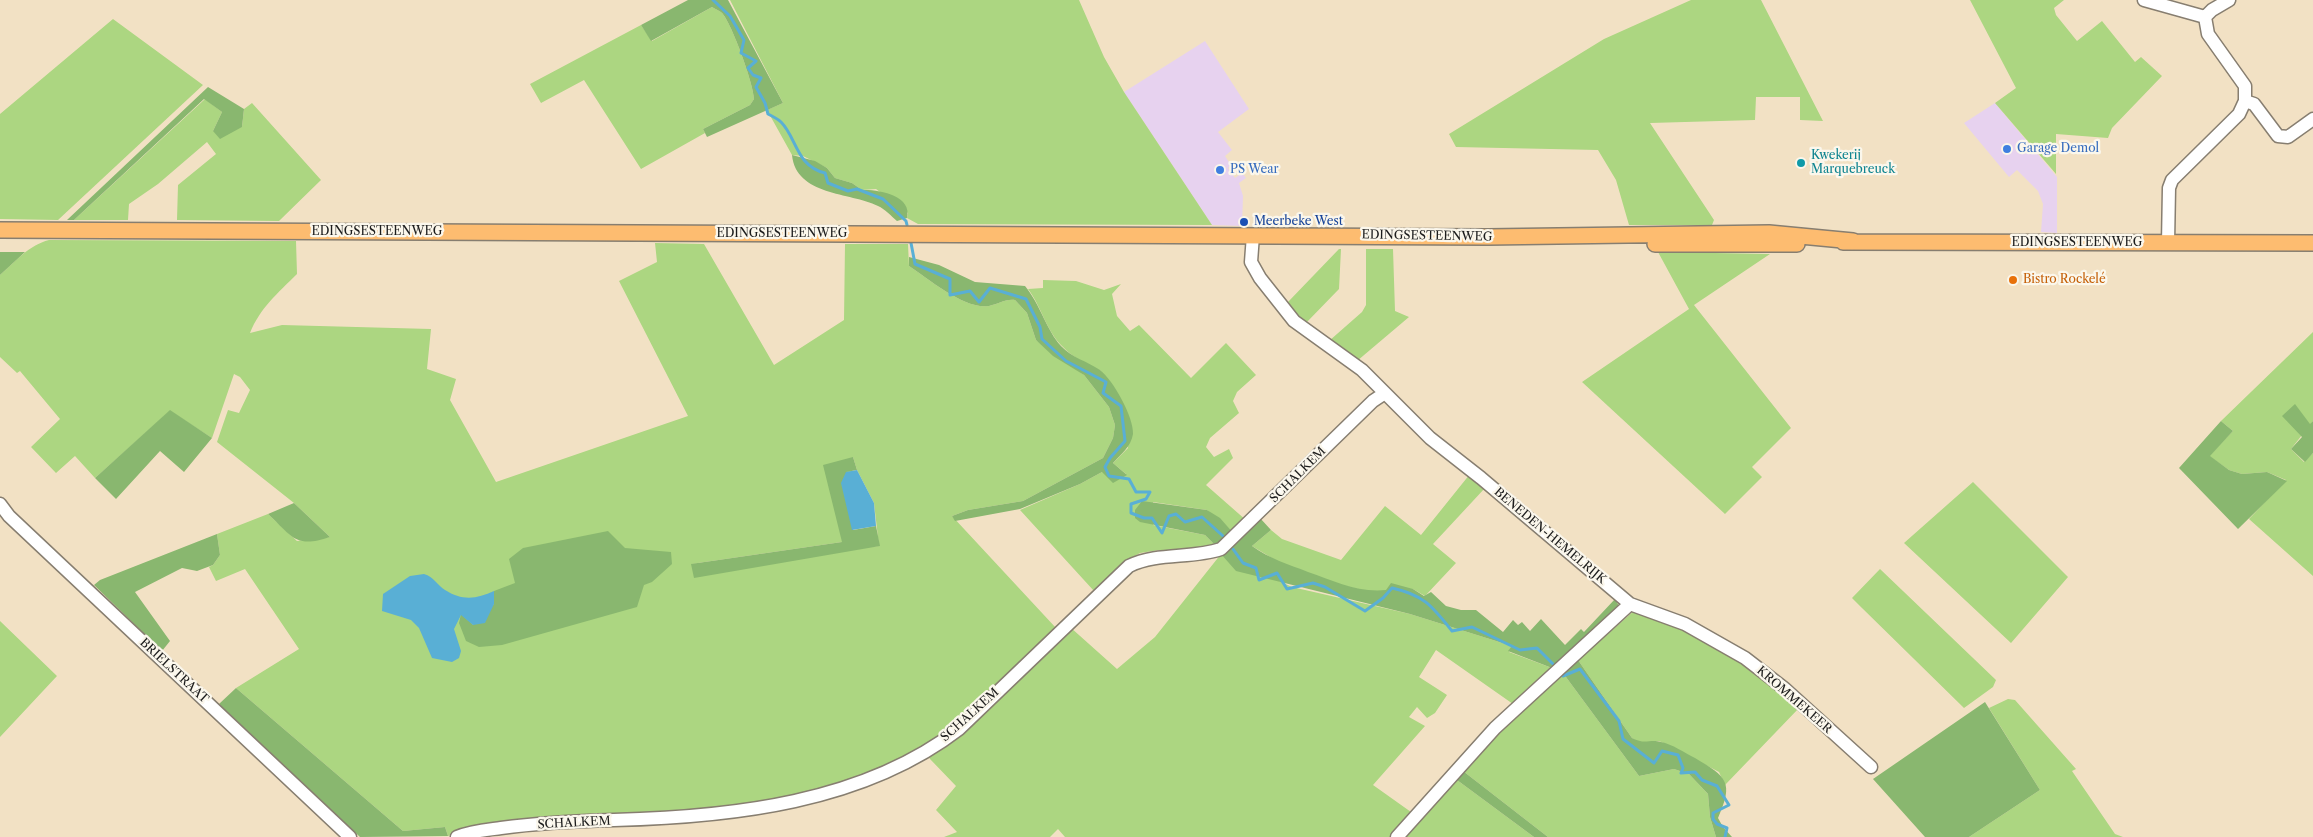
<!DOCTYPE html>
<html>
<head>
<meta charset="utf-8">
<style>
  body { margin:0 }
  canvas { display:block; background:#f2e1c4 }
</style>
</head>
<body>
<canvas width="2313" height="837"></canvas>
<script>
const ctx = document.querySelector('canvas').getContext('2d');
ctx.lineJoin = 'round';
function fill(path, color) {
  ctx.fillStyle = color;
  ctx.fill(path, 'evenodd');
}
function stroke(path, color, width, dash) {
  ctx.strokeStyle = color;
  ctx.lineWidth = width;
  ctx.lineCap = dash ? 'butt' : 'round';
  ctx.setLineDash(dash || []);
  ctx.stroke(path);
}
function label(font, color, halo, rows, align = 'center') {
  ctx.font = font + ' "Libre Caslon Text",serif';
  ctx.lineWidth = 4.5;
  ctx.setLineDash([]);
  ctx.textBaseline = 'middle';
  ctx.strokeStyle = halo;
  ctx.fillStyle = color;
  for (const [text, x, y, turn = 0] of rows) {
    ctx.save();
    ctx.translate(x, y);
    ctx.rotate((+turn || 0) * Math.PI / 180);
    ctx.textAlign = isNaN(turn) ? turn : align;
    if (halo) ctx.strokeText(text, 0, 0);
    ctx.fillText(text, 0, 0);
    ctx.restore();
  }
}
fill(new Path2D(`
  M 1205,41 L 1249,109 L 1218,132 L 1232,150 L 1225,156 L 1231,165 L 1228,168 L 1235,178 L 1242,173 L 1246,178 L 1239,183 L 1243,196 L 1242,226 L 1212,225 L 1124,92 Z
  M 1995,103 L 2057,177 L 2057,233 L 2041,232 L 2043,204 L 2038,191 L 2017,170 L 2009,177 L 1964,123 Z`), '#e7d2ef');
fill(new Path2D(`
  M 730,0 L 1079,0 L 1104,57 L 1124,92 L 1212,225 L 918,224 L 907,218 L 908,213 L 876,189 L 862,190 L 852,183 L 835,178 L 827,168 L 803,156 L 792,155 L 767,110 L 783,103 Z
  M 1691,0 L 1761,0 L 1823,121 L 1800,120 L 1800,97 L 1756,97 L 1755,120 L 1650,123 L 1714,220 L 1712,225 L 1629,225 L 1616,180 L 1598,150 L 1456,147 L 1449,134 L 1604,39 Z
  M 1970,0 L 2064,0 L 2054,8 L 2056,15 L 2077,41 L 2102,21 L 2135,62 L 2141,57 L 2162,76 L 2112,128 L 2108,138 L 2056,134 L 2056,174 L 1995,103 L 2016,88 Z
  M 712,7 C 715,9 720,11 722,13 C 732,24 754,85 754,99 L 750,105 L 703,129 L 705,133 L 641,169 L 584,80 L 541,103 L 530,84 L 641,25 L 652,41 Z
  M 113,19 L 203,85 L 58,220 L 0,219 L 0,114 Z
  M 205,99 L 222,112 L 213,131 L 242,127 L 244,109 L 252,103 L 321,180 L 279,221 L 177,220 L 178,185 L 216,154 L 207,142 L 158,184 L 129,204 L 128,220 L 74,220 Z
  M 49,240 L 296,241 L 297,274 C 278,293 260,308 250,333 L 282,325 L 431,329 L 427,369 L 456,379 L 450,400 L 496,482 L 688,416 L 619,281 L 657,262 L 655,243 L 704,244 L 774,365 L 844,320 L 845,244 L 908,244 L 909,266 C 929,279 965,310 989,306 C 999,304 1004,299 1015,300 L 1027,313 L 1036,340 L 1084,375 L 1109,407 L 1115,425 L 1113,438 L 1103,458 L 1023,501 L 968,510 L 952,516 L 1056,628 C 1023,660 991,697 956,726 C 939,740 919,750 900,759 C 819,798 732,808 643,813 C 601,815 560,818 518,823 C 494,826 471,828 448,836 L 445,827 L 403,831 L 236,688 L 299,649 L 245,569 L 216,581 L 209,567 L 213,565 L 220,555 L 217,534 L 268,514 L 297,541 L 330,537 L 294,503 L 217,442 L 228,410 L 239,413 L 250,390 L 240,377 L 234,374 L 212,438 L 170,411 L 95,478 L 75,456 L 56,473 L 31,447 L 60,419 L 20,371 L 17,373 L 0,357 L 0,275 C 15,262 29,245 49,240 ZM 853,457 L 857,470 L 874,503 L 879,546 L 691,564 L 842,542 Z
  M 1339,249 L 1341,249 L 1339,289 L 1306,323 L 1287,303 Z
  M 1366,249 L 1393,249 L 1395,311 L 1409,317 L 1357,361 L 1329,341 L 1362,312 L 1366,305 Z
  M 1658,252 L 1770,254 L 1694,305 L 1791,428 L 1752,467 L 1762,477 L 1725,514 L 1582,382 L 1689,309 Z
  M 1043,280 L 1076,281 L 1104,290 L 1121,284 L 1112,294 L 1117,316 L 1130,331 L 1139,325 L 1191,378 L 1226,343 L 1256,375 L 1237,392 L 1233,401 L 1239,413 L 1210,438 L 1206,447 L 1214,457 L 1229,449 L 1233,458 L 1206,485 L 1247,521 L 1234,534 L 1207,510 L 1153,502 L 1153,525 L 1205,535 L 1215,545 L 1189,550 L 1159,550 L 1140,553 L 1122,563 L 1094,591 L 1020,510 L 1080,484 L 1102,472 L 1126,474 L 1113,463 L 1128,448 L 1101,371 C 1087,364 1073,358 1062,346 C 1047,332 1041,306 1028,289 L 1043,288 Z
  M 2313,332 L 2313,421 L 2291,449 L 2304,462 L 2313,453 L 2313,576 L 2249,519 L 2286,480 L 2267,472 L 2242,474 L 2229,470 L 2209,456 L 2233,431 L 2221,421 Z
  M 1470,474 L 1485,488 L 1433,544 L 1456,563 L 1425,596 L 1413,589 L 1372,592 L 1340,585 L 1280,563 L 1252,546 L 1271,530 L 1282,539 L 1341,560 L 1385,506 L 1421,535 Z
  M 1973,482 L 2068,577 L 2011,643 L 1904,543 Z
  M 1221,554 L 1292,587 L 1410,614 L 1512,646 L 1509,652 L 1552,668 L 1513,704 L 1436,650 L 1419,677 L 1447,695 L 1435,713 L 1427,718 L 1417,707 L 1409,717 L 1425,726 L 1373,785 L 1411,812 L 1391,837 L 1065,837 L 1058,829 L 1050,837 L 944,837 L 957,832 L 936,810 L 956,786 L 930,759 L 927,754 L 1070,627 L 1117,669 L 1155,637 Z
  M 1880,569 L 1996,680 L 1993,687 L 1964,708 L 1862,608 L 1852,598 Z
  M 1635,610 L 1676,624 L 1757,671 L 1800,707 L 1725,785 L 1719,772 L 1668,745 L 1659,741 L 1640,743 L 1632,738 L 1578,660 Z
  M 0,621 L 57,676 L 0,737 Z
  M 1563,673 L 1639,776 L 1674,769 L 1689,774 L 1708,794 L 1710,817 L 1716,837 L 1548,837 L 1463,771 L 1496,735 Z
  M 2008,699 L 2015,700 L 2076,769 L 2072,771 L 2115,834 L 2123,837 L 1969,837 L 2040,790 L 1989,708 Z
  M 1457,780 L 1534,837 L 1402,837 Z`), '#acd681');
fill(new Path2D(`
  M 688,0 L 728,0 L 783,103 L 707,137 L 703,129 L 750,105 L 754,99 C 754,85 732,24 722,13 C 720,11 715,9 712,7 L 651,41 L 641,25 Z
  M 208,87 L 244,109 L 242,127 L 220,139 L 213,131 L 222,112 L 204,99 L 74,220 L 67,220 Z
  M 792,155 L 815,161 L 827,168 L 835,178 L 852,183 L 862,190 C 877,189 913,195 907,218 L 897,221 C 891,216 885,209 878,206 C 850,192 796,196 792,155 Z
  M 0,252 L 25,252 L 0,275 Z
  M 909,257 L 939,265 L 975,282 L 1025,286 C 1040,304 1047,331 1061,346 C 1072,358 1087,361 1100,370 C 1113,380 1134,417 1133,434 C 1131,447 1121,454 1113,463 L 1127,475 L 1113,483 L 1102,472 L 1080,484 L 1020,509 L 955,521 L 952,516 L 968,510 L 1023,501 L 1103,458 L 1113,438 L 1115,425 L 1109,407 L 1084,375 L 1053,356 L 1036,340 L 1027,313 L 1015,300 C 1004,299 999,304 989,306 C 965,310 929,279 909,266 Z
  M 2295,404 L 2310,424 L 2313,421 L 2313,453 L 2305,462 L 2291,449 L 2302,437 L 2282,416 Z
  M 170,410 L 212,438 L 184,472 L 160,451 L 116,499 L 95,478 Z
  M 2221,421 L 2233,431 L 2210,456 L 2229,470 L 2242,474 L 2267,472 L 2287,481 L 2238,529 L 2179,468 Z
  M 853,457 L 857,470 L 846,472 L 853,530 L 876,526 L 880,546 L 694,578 L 691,564 L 842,542 L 823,465 Z
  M 1142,501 L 1207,510 L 1220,518 L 1234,534 L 1215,545 L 1205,535 L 1140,522 L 1135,518 L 1135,510 Z
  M 294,503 L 330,537 C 295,549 292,536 268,514 Z
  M 1260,518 L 1271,530 L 1252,546 C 1270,559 1288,564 1308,572 C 1334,581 1358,593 1386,590 L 1391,583 L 1413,589 L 1424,596 L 1431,592 L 1446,606 L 1461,610 L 1476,610 L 1503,632 L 1513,620 L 1518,625 L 1522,622 L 1530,631 L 1541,619 L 1565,645 L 1581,629 L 1584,632 L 1615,599 L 1619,606 L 1552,668 L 1508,651 L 1512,646 L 1410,614 L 1236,571 L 1221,554 Z
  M 608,531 L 625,548 L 671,552 L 672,564 L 652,582 L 644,585 L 637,607 L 502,645 L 479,647 L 466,641 L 459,623 L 461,614 L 473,625 L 494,604 L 494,591 L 515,583 L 509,559 L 523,548 Z
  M 217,534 L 220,555 L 213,565 L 197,571 L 182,568 L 135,592 L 170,641 L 162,651 L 94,585 L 100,580 Z
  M 1578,660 L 1632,738 C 1645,745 1649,739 1661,742 C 1672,744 1685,753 1695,758 C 1727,777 1734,782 1718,818 L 1723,827 L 1732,837 L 1716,837 L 1710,817 L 1708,794 L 1689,774 L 1674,769 L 1639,776 L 1563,673 Z
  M 236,688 L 403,831 L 445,827 L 448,836 L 360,837 L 219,704 Z
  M 1985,702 L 2040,790 L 1969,837 L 1925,837 L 1873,779 Z
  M 1463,771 L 1548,837 L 1534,837 L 1457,780 Z`), '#89b76f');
fill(new Path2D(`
  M 857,470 L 874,503 L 876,526 L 852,530 L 841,483 L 846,472 Z
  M 424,574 C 434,577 437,585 445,590 C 462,601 477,599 494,591 L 494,604 L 485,623 L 473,625 L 461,615 L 454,629 L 461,651 L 459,658 L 452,662 L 432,658 L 419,628 L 411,620 L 382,611 L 383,594 L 410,576 Z`), '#59afd5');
stroke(new Path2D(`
  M 713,0 L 730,16 L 744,40 L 741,53 L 756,61 L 748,68 L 753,75 L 761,78 L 756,87 L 765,103 L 768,114 C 772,116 778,119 781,122 C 797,138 796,166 825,173 L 828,183 L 848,191 L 857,189 L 883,199 L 906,221 L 907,225
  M 911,243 L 915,264 L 950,279 L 950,295 L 970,291 L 979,302 L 990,288 L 1026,299 L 1040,327 L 1042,339 L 1066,361 L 1106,382 L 1103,393 L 1121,406 L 1125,441 L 1110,458 L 1105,467 L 1109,476 L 1129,479 L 1136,492 L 1150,492 L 1146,499 L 1131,504 L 1131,513 L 1144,518 L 1152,518 L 1162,533 L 1169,516 L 1176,514 L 1185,522 L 1202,517 L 1223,536
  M 1233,549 L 1243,563 L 1256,568 L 1259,580 L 1277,573 L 1287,589 L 1313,583 L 1325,587 L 1365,611 L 1383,598 L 1392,588 C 1424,595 1432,606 1452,631 L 1472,627 L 1520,650 L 1537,648 L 1553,664
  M 1563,676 L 1580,669 L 1619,721 L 1623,739 L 1654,763 L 1662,751 L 1678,755 L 1683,768 L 1681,773 L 1695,772 L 1702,780 L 1717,786 L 1729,805 L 1713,813 L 1713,819 L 1717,824 L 1727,828 L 1725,837`), '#59afd5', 3);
const minor = new Path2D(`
  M 2144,0 L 2205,17
  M 2245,101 L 2254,104 L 2278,136 L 2288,137 L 2313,119
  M 1253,235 L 1251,262 L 1260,278 L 1294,321 L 1362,370 L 1430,438 L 1481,478 L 1630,604 L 1685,624 L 1745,658 L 1785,689 L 1871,767
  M 2168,243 L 2169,188 L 2172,180 L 2239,114 L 2245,101 L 2245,86 L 2208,34 L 2205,17 L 2212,10 L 2229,0
  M 0,504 L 9,516 L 350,837
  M 457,837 C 471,831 486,830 501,828 C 538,823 576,821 614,820 C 731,817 863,803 959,729 L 1129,566 C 1158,552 1191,559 1221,549 L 1373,401 L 1385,393
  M 1397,837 L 1495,728 L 1630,604`);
const major = new Path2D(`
  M 0,230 L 1488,237 L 1769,233 L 1853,241
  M 1843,242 L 2313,243
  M 1655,244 L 1797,244`);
stroke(minor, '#877e70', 15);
stroke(major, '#877e70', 18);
stroke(minor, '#fff', 12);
stroke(major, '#fdbc70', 15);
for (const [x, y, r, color] of [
  [2007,149,5,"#3f7fe0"],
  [1801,163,5,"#0f9aa8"],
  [1220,170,5,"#3f7fe0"],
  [1244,222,5,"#1a4fb4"],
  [2013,280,5,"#e8710a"]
]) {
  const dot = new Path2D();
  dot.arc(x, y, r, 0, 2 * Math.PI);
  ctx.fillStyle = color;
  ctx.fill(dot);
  stroke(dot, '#fbf7ec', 2);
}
label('12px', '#366cbe', '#fbf7ec', [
  ["Garage Demol",2017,149],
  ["PS Wear",1230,170]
], 'left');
label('12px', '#0d838f', '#fbf7ec', [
  ["Kwekerij",1811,156],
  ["Marquebreuck",1811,170]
], 'left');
label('12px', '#164399', '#fbf7ec', [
  ["Meerbeke West",1254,222]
], 'left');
label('12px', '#1c1c1c', '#fbf7ec', [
  ["EDINGSESTEENWEG",377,232],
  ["EDINGSESTEENWEG",782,234],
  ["EDINGSESTEENWEG",1427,236,1],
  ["EDINGSESTEENWEG",2077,243],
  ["SCHALKEM",1298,475,-45],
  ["BENEDEN-HEMELRIJK",1550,536,40],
  ["BRIELSTRAAT",174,671,43],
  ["KROMMEKEER",1794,700,41],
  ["SCHALKEM",970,715,-42],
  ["SCHALKEM",574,823,-3]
]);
label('12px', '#c56008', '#fbf7ec', [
  ["Bistro Rockelé",2023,280]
], 'left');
</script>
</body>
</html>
